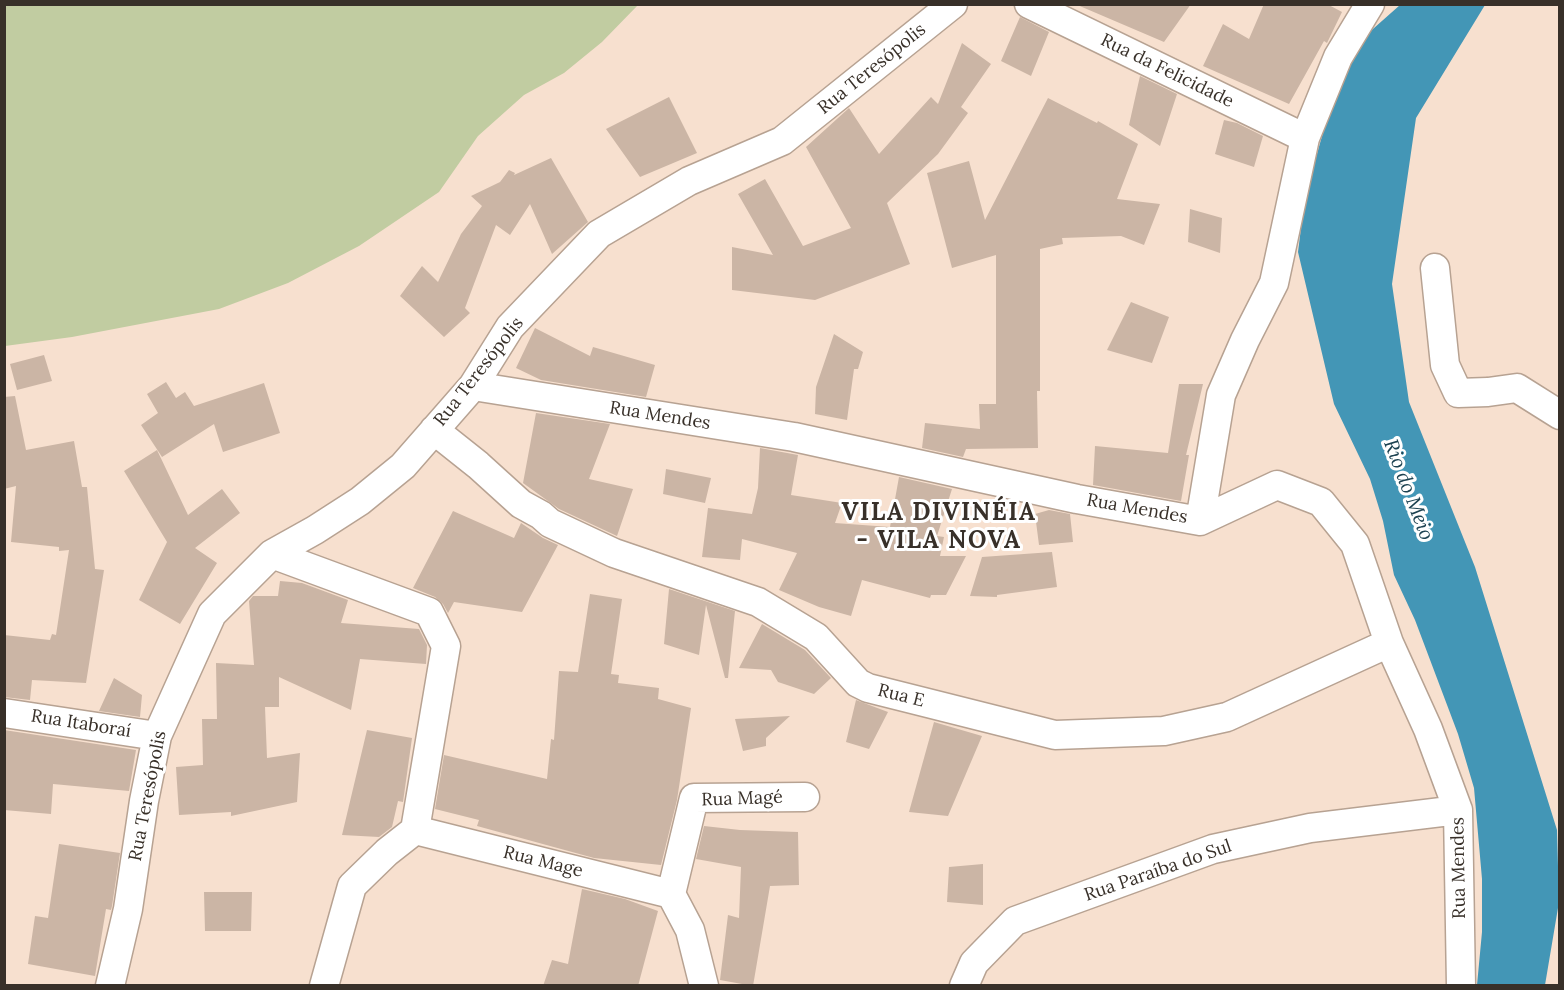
<!DOCTYPE html>
<html>
<head>
<meta charset="utf-8">
<style>
  body { margin:0 }
  #map { position:relative; width:1564px; height:990px; overflow:hidden; background:#f7e0cf; font-family:Lora,serif }
  canvas { display:block }
  .frame { position:absolute; inset:0; border:6px solid #383029; pointer-events:none }
</style>
</head>
<body>
<div id="map">
<canvas width="1564" height="990"></canvas>
<div class="frame"></div>
</div>
<script>
const ctx = document.querySelector('canvas').getContext('2d');
ctx.lineJoin = 'round';
function fill(path, color) {
  ctx.fillStyle = color;
  ctx.fill(path, 'evenodd');
}
function stroke(path, color, width, dash) {
  ctx.strokeStyle = color;
  ctx.lineWidth = width;
  ctx.lineCap = dash ? 'butt' : 'round';
  ctx.setLineDash(dash || []);
  ctx.stroke(path);
}
function label(font, color, halo, rows, align = 'center') {
  ctx.font = font + ' Lora,serif';
  ctx.lineWidth = 6;
  ctx.setLineDash([]);
  ctx.textBaseline = 'middle';
  ctx.strokeStyle = halo;
  ctx.fillStyle = color;
  for (const [text, x, y, turn = 0] of rows) {
    ctx.save();
    ctx.translate(x, y);
    ctx.rotate((+turn || 0) * Math.PI / 180);
    ctx.textAlign = isNaN(turn) ? turn : align;
    if (halo) ctx.strokeText(text, 0, 0);
    ctx.fillText(text, 0, 0);
    ctx.restore();
  }
}
fill(new Path2D(`
  M 4,5 L 5,4 L 638,5 L 602,42 L 564,73 L 524,95 L 478,136 L 439,192 L 359,246 L 288,283 L 219,309 L 72,337 L 5,346 Z`), '#c1cca1');
fill(new Path2D(`
  M 1400,5 L 1485,5 L 1416,118 L 1392,284 L 1409,402 L 1475,567 L 1557,830 L 1559,902 L 1545,985 L 1477,985 L 1482,932 L 1482,879 L 1474,788 L 1458,734 L 1415,620 L 1394,575 L 1383,521 L 1370,479 L 1334,404 L 1298,252 L 1305,196 L 1332,101 L 1352,58 L 1365,36 Z`), '#4396b6');
fill(new Path2D(`
  M 1075,4 L 1191,4 L 1164,42 Z
  M 1264,4 L 1327,4 L 1342,12 L 1327,43 L 1324,41 L 1289,104 L 1203,66 L 1223,24 L 1249,39 Z
  M 1020,17 L 1049,32 L 1031,76 L 1001,61 Z
  M 962,43 L 991,64 L 961,107 L 968,113 L 938,154 L 887,203 L 910,264 L 815,300 L 732,290 L 732,247 L 773,255 L 738,194 L 765,179 L 803,246 L 851,228 L 806,147 L 849,108 L 879,154 L 931,97 L 938,104 Z
  M 1140,76 L 1177,94 L 1160,146 L 1129,125 Z
  M 669,97 L 697,153 L 640,177 L 606,129 Z
  M 1048,98 L 1097,123 L 1098,121 L 1138,144 L 1117,199 L 1160,204 L 1144,245 L 1121,236 L 1062,238 L 1063,244 L 1040,249 L 1040,391 L 1037,391 L 1038,448 L 966,449 L 963,457 L 922,448 L 925,423 L 980,429 L 979,404 L 996,404 L 996,255 L 952,268 L 927,173 L 969,161 L 985,220 Z
  M 1224,120 L 1237,123 L 1263,136 L 1254,167 L 1215,154 Z
  M 551,158 L 588,222 L 552,254 L 530,204 L 510,235 L 496,225 L 465,308 L 470,313 L 444,337 L 400,296 L 422,266 L 438,282 L 461,234 L 482,206 L 471,196 L 500,182 L 509,170 L 515,173 L 514,175 Z
  M 1190,209 L 1222,218 L 1220,253 L 1188,242 Z
  M 1131,302 L 1169,317 L 1152,363 L 1107,350 Z
  M 535,328 L 590,356 L 593,347 L 655,365 L 646,397 L 541,380 L 516,368 Z
  M 834,334 L 863,352 L 858,369 L 854,369 L 847,420 L 815,414 L 816,387 Z
  M 44,355 L 52,381 L 17,390 L 10,364 Z
  M 166,382 L 176,398 L 185,392 L 194,406 L 264,383 L 280,433 L 223,452 L 214,424 L 162,457 L 141,425 L 158,413 L 147,394 Z
  M 1179,384 L 1203,384 L 1186,455 L 1189,455 L 1181,501 L 1093,485 L 1095,446 L 1168,453 Z
  M 15,396 L 26,450 L 74,441 L 82,487 L 87,487 L 95,569 L 104,570 L 86,683 L 32,680 L 30,700 L 4,697 L 4,635 L 50,640 L 52,634 L 56,635 L 69,550 L 59,551 L 59,547 L 11,542 L 16,486 L 4,489 L 4,397 Z
  M 536,413 L 610,424 L 589,479 L 633,489 L 617,536 L 559,509 L 523,483 Z
  M 760,448 L 798,455 L 791,495 L 842,503 L 835,523 L 890,527 L 899,477 L 952,489 L 937,536 L 944,537 L 940,556 L 966,556 L 946,595 L 931,595 L 930,598 L 862,580 L 851,616 L 819,607 L 779,590 L 797,553 L 742,539 L 740,560 L 702,557 L 708,508 L 752,514 L 758,488 Z
  M 157,450 L 188,515 L 222,489 L 240,513 L 195,548 L 217,563 L 180,624 L 139,600 L 167,542 L 124,471 Z
  M 666,469 L 711,478 L 705,503 L 663,494 Z
  M 1049,510 L 1070,514 L 1073,542 L 1039,545 L 1035,514 Z
  M 453,511 L 514,538 L 521,523 L 543,538 L 558,545 L 522,612 L 454,602 L 448,613 L 443,604 L 435,597 L 413,588 Z
  M 1052,552 L 1057,587 L 997,595 L 997,597 L 970,596 L 982,557 Z
  M 280,581 L 302,583 L 348,600 L 341,623 L 419,629 L 427,645 L 426,664 L 360,659 L 351,710 L 279,677 L 279,707 L 265,707 L 267,758 L 300,753 L 297,802 L 231,816 L 231,812 L 179,815 L 176,767 L 203,765 L 202,719 L 217,719 L 216,663 L 254,665 L 249,601 L 253,596 L 278,596 Z
  M 669,589 L 735,611 L 728,678 L 725,678 L 706,605 L 699,655 L 664,644 Z
  M 590,594 L 622,599 L 611,674 L 619,675 L 618,683 L 659,688 L 658,699 L 691,708 L 677,800 L 661,865 L 594,858 L 477,826 L 479,820 L 435,809 L 444,755 L 547,779 L 551,739 L 554,740 L 559,671 L 578,672 Z
  M 762,624 L 805,650 L 831,678 L 814,694 L 778,682 L 771,670 L 739,668 Z
  M 114,678 L 142,695 L 140,717 L 99,711 Z
  M 856,700 L 888,712 L 869,749 L 846,742 Z
  M 790,716 L 766,738 L 766,746 L 743,751 L 735,719 Z
  M 934,722 L 982,736 L 948,816 L 909,812 Z
  M 4,730 L 136,750 L 129,791 L 53,784 L 51,814 L 4,810 Z
  M 367,730 L 412,738 L 403,802 L 398,801 L 392,827 L 379,837 L 342,835 Z
  M 704,826 L 740,830 L 798,832 L 799,885 L 770,886 L 753,986 L 720,980 L 728,915 L 739,918 L 741,867 L 696,859 Z
  M 59,844 L 120,853 L 112,906 L 111,910 L 106,909 L 95,976 L 28,964 L 35,916 L 48,918 Z
  M 983,864 L 983,905 L 947,902 L 949,867 Z
  M 582,889 L 625,899 L 658,911 L 638,986 L 543,986 L 552,960 L 568,964 Z
  M 204,892 L 252,892 L 251,931 L 205,931 Z`), '#cbb5a5');
const minor = new Path2D(`
  M 1029,4 L 1305,138
  M 1435,268 L 1445,365 L 1458,393 L 1488,392 L 1517,388 L 1560,415
  M 473,386 L 794,437 L 1077,499 L 1200,521 L 1277,485 L 1321,502 L 1355,544 L 1389,643 L 1428,729 L 1458,810 L 1461,986
  M 434,430 L 478,465 L 521,504 L 541,515 L 550,523 L 614,553 L 758,602 L 816,637 L 858,683 L 868,688 L 1055,735 L 1164,731 L 1227,717 L 1389,643
  M 1200,521 L 1221,395 L 1245,340 L 1274,283 L 1305,138 L 1338,57 L 1370,4
  M 272,554 L 429,612 L 446,646 L 415,830 L 387,852 L 352,886 L 324,986
  M 4,713 L 157,736
  M 415,830 L 671,894
  M 110,986 L 128,909 L 144,801 L 157,736 L 212,614 L 272,554 L 315,530 L 360,501 L 403,466 L 473,386 L 510,327 L 599,234 L 689,181 L 782,141 L 953,4
  M 704,986 L 690,930 L 671,894 L 694,798 L 805,797
  M 964,986 L 974,963 L 1015,921 L 1213,849 L 1310,828 L 1458,810`);
stroke(minor, '#b7a292', 31);
stroke(minor, '#fff', 28);
label('18px', '#383029', '#fff', [
  ["Rua Teresópolis",872,69,-39],
  ["Rua da Felicidade",1167,71,26],
  ["Rua Teresópolis",479,372,-52],
  ["Rua Mendes",660,416,9],
  ["Rua Mendes",1137,509,10],
  ["Rua E",901,696,14],
  ["Rua Itaboraí",81,724,9],
  ["Rua Teresópolis",148,796,-79],
  ["Rua Magé",742,799,-2],
  ["Rua Mage",543,862,14],
  ["Rua Mendes",1459,868,-91],
  ["Rua Paraíba do Sul",1158,871,-19]
]);
label('italic 20px', '#1d4251', '#fff', [
  ["Rio do Meio",1408,490,69]
]);
ctx.letterSpacing = '1.5px';
label('bold 24px', '#383029', '#fff', [
  ["VILA DIVINÉIA",939,513],
  ["- VILA NOVA",939,541]
]);
ctx.letterSpacing = '0px';
</script>
</body>
</html>
